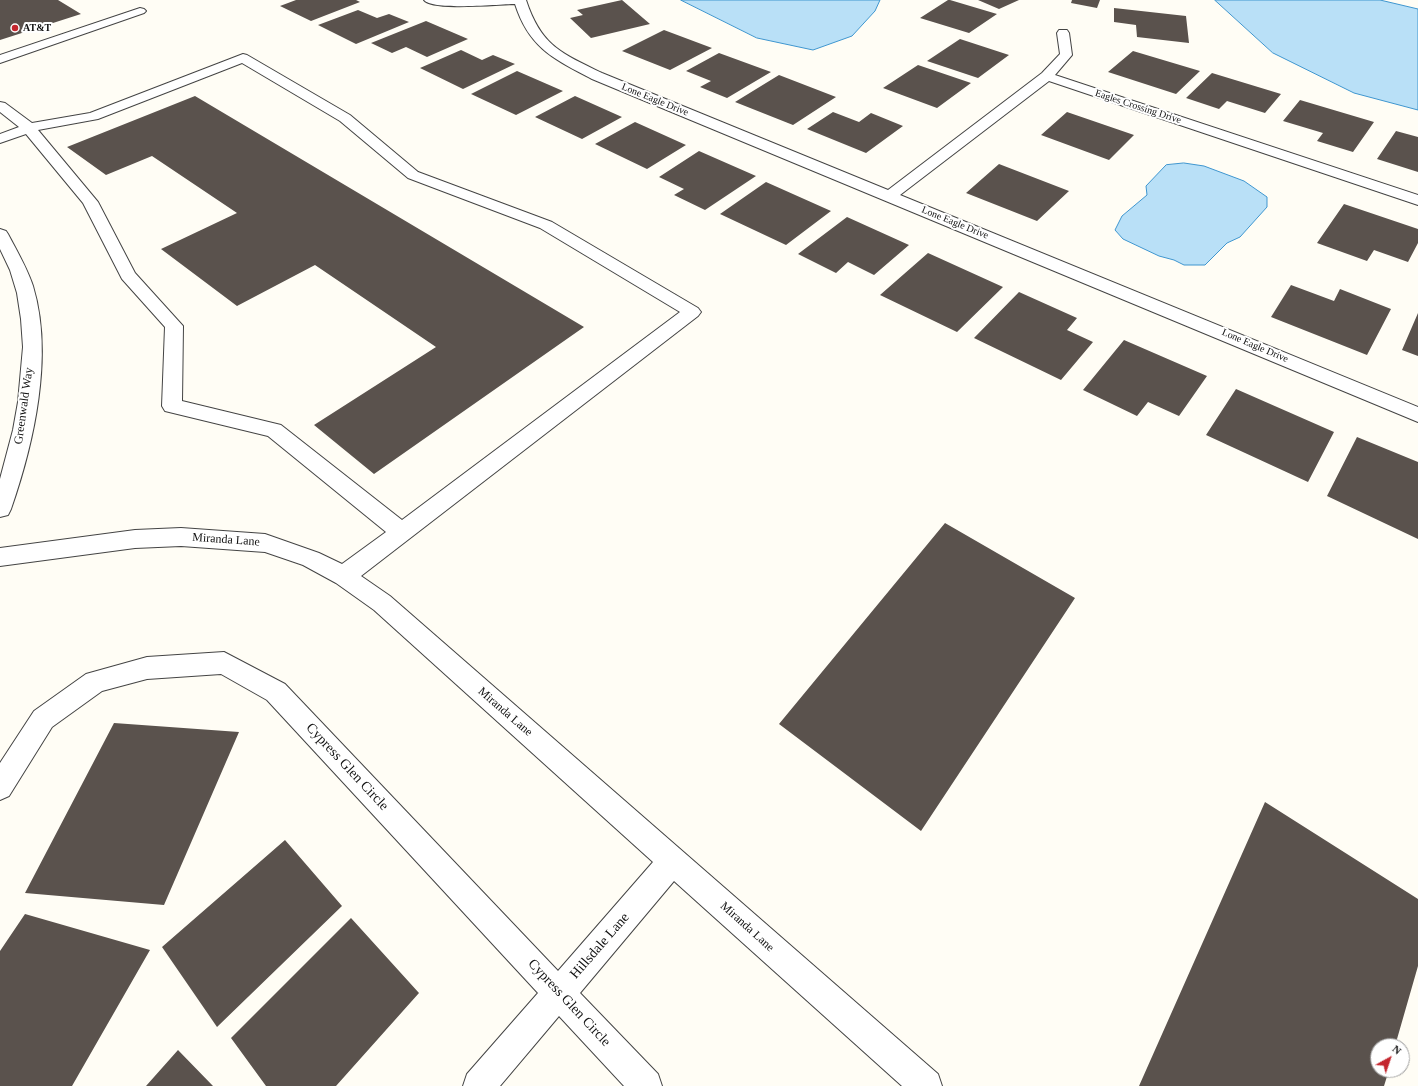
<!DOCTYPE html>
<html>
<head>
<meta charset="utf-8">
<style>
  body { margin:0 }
  #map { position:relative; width:1418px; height:1086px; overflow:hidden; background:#fffdf5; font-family:Georgia,serif }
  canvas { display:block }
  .north { position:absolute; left:1370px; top:1038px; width:40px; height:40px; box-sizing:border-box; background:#fff; border:1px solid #a0a0a0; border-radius:50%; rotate:40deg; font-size:11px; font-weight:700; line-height:16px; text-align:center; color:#111 }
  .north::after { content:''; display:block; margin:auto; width:14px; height:18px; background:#c4262e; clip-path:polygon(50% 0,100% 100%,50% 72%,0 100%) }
</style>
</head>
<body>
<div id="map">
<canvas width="1418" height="1086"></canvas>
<div class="north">N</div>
</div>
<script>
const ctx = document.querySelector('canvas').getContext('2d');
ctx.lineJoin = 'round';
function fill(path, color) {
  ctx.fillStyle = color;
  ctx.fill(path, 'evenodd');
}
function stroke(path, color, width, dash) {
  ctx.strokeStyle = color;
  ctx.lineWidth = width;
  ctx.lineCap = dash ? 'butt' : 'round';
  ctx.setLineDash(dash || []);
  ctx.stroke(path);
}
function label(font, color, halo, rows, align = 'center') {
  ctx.font = font + ' Georgia,serif';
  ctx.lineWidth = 4;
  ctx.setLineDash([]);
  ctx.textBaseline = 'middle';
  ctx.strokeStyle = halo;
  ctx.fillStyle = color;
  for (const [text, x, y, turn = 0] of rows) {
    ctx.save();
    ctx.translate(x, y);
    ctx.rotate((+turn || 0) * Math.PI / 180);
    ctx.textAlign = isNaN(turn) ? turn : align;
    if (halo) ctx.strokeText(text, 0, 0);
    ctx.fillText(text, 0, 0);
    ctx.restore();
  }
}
const water = new Path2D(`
  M 681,0 L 880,0 L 875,11 L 852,36 L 813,50 L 757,38 Z
  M 1215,0 L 1380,0 L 1418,9 L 1418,110 L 1354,93 L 1273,53 Z
  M 1184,163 L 1204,166 L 1244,181 L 1267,197 L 1267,207 L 1240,237 L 1227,243 L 1205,265 L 1184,265 L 1174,260 L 1159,256 L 1123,239 L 1115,230 L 1122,216 L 1147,195 L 1146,186 L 1166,165 Z`);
fill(water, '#b9e0f7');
stroke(water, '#3f96cf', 1);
fill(new Path2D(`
  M 0,0 L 58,0 L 81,14 L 0,40 Z
  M 296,0 L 356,0 L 360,2 L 311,21 L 280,6 Z
  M 622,0 L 650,24 L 591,38 L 570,18 L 583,15 L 577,10 Z
  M 948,0 L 950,0 L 997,14 L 969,33 L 920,18 Z
  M 978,0 L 1019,0 L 999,9 Z
  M 1072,0 L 1100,0 L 1097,8 L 1071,3 Z
  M 1114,8 L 1186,16 L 1189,43 L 1137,37 L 1136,25 L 1114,22 Z
  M 358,10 L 377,18 L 389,14 L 409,22 L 356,44 L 318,25 Z
  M 426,21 L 468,39 L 427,57 L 406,47 L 392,53 L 371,43 Z
  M 664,30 L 712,48 L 670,70 L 622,51 Z
  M 960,39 L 1009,55 L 978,78 L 927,61 Z
  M 461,50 L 482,60 L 493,55 L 515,64 L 463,89 L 420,68 Z
  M 1133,51 L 1200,71 L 1176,94 L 1108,72 Z
  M 719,53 L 771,72 L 727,98 L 700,87 L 711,81 L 686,71 Z
  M 918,65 L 971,83 L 937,108 L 883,88 Z
  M 517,71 L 563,91 L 516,115 L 471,94 Z
  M 1212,73 L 1281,94 L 1265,113 L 1227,101 L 1219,109 L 1186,98 Z
  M 779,75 L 836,97 L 793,125 L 735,102 Z
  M 195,96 L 584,327 L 374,474 L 314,425 L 436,347 L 315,265 L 237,306 L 161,249 L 237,213 L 152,156 L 106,175 L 67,147 Z
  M 575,96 L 622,117 L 582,139 L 535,117 Z
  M 1300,100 L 1374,122 L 1353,152 L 1317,141 L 1323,133 L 1283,121 Z
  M 833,112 L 859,122 L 871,113 L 903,126 L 866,153 L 807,129 Z
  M 1067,112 L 1134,135 L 1109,160 L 1041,135 Z
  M 635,122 L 686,145 L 647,169 L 595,144 Z
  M 1396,131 L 1418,137 L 1418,172 L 1377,159 Z
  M 699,151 L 756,176 L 705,210 L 674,195 L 684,189 L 659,177 Z
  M 999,164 L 1069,191 L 1037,221 L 966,193 Z
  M 766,182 L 831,211 L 786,245 L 720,214 Z
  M 1344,204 L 1418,229 L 1418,243 L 1408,262 L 1374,250 L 1367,261 L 1317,243 Z
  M 847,217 L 909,245 L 874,275 L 848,262 L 836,273 L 798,254 Z
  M 928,253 L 1003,287 L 957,332 L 880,295 Z
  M 1291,285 L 1334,301 L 1340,289 L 1391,309 L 1367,355 L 1271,317 Z
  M 1019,292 L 1077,318 L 1067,330 L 1093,342 L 1061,380 L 974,338 Z
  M 1418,313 L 1418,356 L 1402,350 Z
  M 1124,340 L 1207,376 L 1179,416 L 1148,402 L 1137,416 L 1083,390 Z
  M 1236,389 L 1334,432 L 1308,482 L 1206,435 Z
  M 1357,437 L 1418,462 L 1418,539 L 1327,496 Z
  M 945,523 L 1075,598 L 921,831 L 779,724 Z
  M 114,723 L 239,732 L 164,905 L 25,893 Z
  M 1265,802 L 1418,899 L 1418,966 L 1395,1046 L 1378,1046 L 1378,1070 L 1389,1070 L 1384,1086 L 1139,1086 Z
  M 285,840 L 342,906 L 217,1027 L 162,947 Z
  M 25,914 L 150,950 L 72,1086 L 0,1086 L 0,951 Z
  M 351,918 L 419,993 L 336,1086 L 266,1086 L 231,1038 Z
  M 178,1050 L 213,1086 L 146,1086 Z`), '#5a524d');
const minor = new Path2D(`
  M 424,0 L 526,0 C 541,46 561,53 602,73 L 888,190 L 1042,73 L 1060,54 L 1057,33 L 1059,30 L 1067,30 L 1069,33 L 1072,55 L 1055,75 L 1418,195 L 1418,205 L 1049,81 L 900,195 L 1418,407 L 1418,422 L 592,79 C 554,59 529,48 515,4 C 500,4 433,11 424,0 Z
  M 140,8 L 144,9 L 146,11 L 144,13 L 0,63 L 0,55 Z
  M 243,54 L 247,55 L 350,115 L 418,172 L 552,222 L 698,308 L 701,312 L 698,316 L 361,576 L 390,596 L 938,1074 L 942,1086 L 902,1086 L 674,881 L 580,993 L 658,1074 L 662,1086 L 624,1086 L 559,1016 L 500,1086 L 463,1086 L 467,1074 L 538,993 L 267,700 L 221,674 L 147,679 L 102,691 L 52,727 L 9,796 L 0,800 L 0,763 L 34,711 L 86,674 L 147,657 L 224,652 L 285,684 L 558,971 L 653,862 L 374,610 L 336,583 L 303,565 L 265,552 L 181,546 L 135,548 L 0,566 L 0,548 L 135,530 L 181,528 L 265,534 L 319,553 L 342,564 L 386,532 L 268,436 L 165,411 L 162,406 L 165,327 L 122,279 L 83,203 L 26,134 L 0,143 L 0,134 L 19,127 L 0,112 L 0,102 L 5,103 L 32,123 L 90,113 ZM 242,63 L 340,121 L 408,178 L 540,228 L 680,312 L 402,520 L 281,425 L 182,401 L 183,326 L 135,273 L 98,202 L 38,130 L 98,119 Z
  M 0,229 L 6,231 L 8,234 C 17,251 27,268 33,286 C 54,355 34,443 11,509 L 8,515 L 0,517 L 0,479 L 13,430 L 18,402 L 23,347 L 21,319 L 17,293 L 10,270 L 0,249 Z`);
stroke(minor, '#444', 2);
fill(minor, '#fff');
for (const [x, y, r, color] of [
  [15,28,4,"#c4262e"]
]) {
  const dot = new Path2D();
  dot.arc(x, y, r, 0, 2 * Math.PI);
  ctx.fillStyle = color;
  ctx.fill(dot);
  stroke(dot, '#fff', 1.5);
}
label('bold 10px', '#111', '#fff', [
  ["AT&T",23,28]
], 'left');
label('10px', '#111', '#fff', [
  ["Lone Eagle Drive",655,100,22],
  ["Eagles Crossing Drive",1138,107,18],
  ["Lone Eagle Drive",955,223,22],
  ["Lone Eagle Drive",1255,346,23]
]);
label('12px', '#111', '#fff', [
  ["Greenwald Way",24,406,-82],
  ["Miranda Lane",226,540,4],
  ["Miranda Lane",505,712,41],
  ["Miranda Lane",747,927,42]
]);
label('14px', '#111', '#fff', [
  ["Cypress Glen Circle",347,767,47],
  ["Hillsdale Lane",600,946,-49],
  ["Cypress Glen Circle",569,1003,47]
]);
</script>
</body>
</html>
